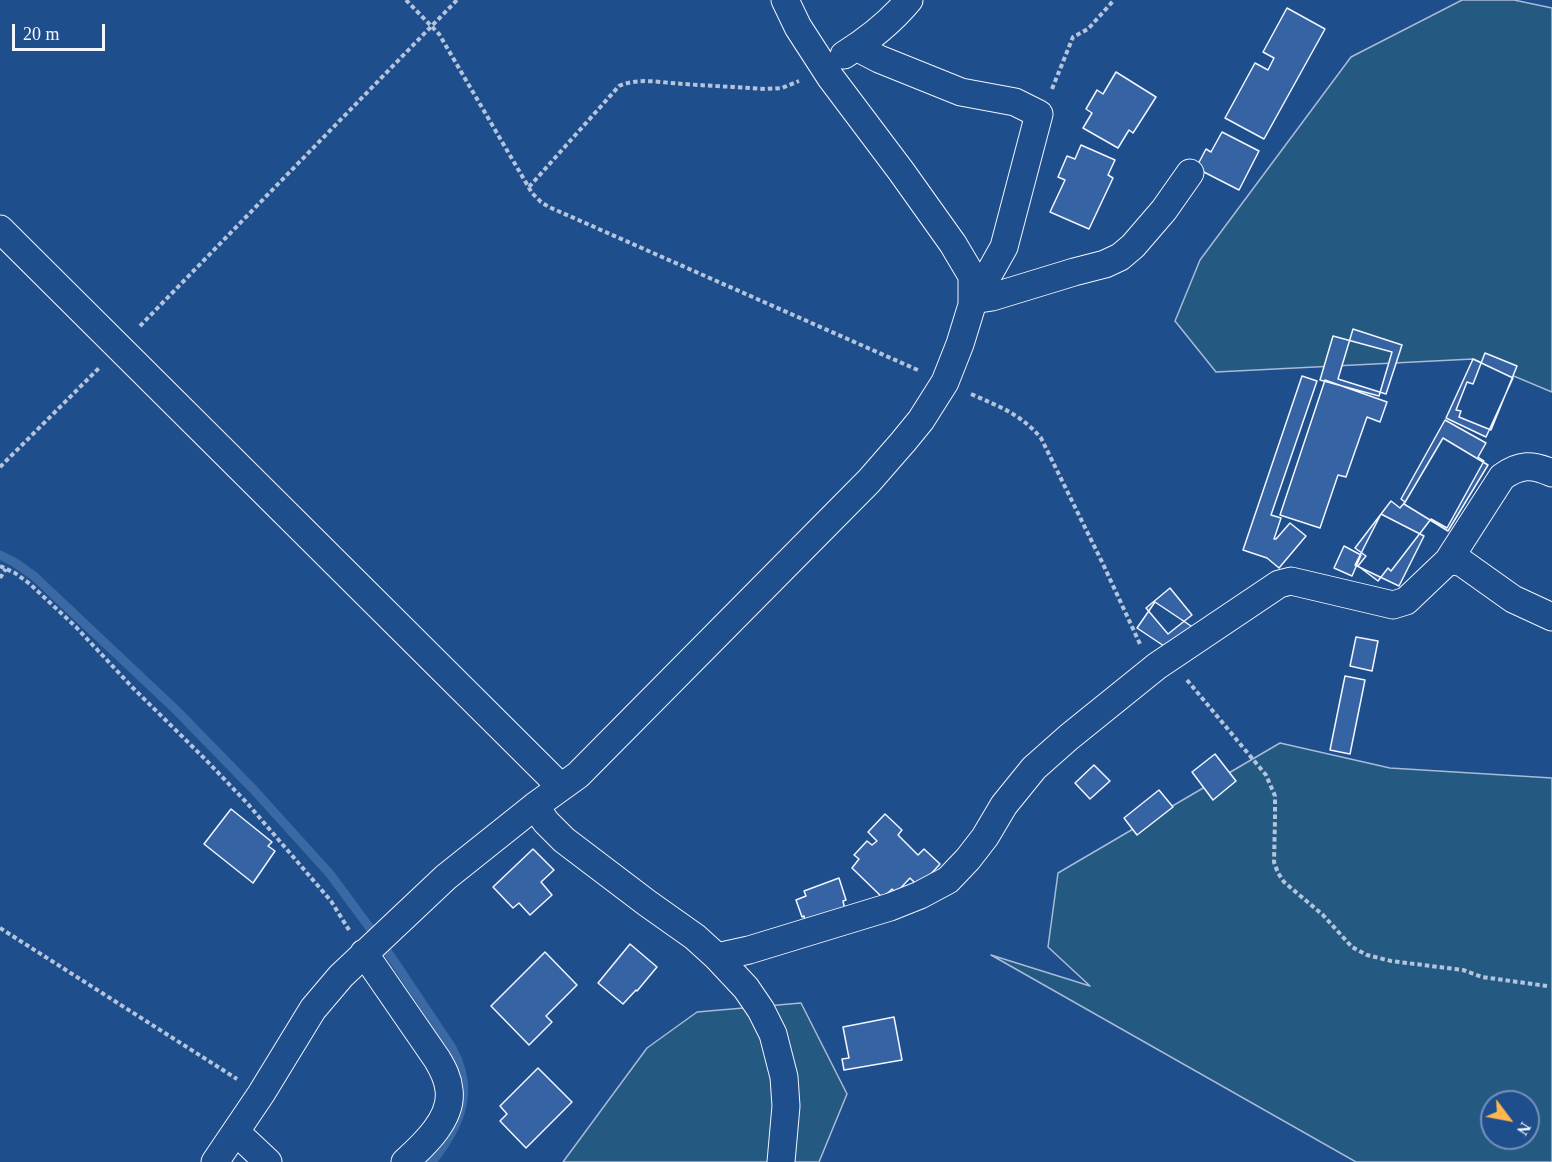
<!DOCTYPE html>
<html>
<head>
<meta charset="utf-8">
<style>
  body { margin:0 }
  #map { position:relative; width:1552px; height:1162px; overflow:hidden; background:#1f4e8c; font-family:Georgia,serif }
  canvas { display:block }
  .north { position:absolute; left:1480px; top:1090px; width:60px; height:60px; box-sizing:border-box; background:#1f4e8c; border:2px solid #7391ba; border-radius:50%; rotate:122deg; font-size:16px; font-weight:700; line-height:24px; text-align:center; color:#f2f6ff }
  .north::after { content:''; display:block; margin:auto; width:21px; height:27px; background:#ffb74d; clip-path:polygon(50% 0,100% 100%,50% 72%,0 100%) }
  .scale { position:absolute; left:12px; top:24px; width:93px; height:27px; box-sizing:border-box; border:3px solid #f2f6ff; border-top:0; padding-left:8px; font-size:18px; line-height:21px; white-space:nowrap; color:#f2f6ff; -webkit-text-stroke:4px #1f4e8c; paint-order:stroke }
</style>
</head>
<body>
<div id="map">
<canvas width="1552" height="1162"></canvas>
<div class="north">N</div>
<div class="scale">20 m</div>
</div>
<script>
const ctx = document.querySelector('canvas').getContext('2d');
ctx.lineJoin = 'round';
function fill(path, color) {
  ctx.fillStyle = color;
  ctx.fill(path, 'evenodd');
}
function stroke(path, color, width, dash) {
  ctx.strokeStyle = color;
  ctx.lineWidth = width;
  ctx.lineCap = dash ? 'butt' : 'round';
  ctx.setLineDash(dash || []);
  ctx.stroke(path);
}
const green = new Path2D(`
  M 1462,0 L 1514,0 L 1552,8 L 1552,392 L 1473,359 L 1216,372 L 1175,321 L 1200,260 L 1351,57 Z
  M 1280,743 L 1390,768 L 1552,778 L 1552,1162 L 1356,1162 L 991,955 L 1090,986 L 1048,947 L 1058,873 ZM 1492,1102 L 1528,1102 L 1528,1138 L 1492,1138 Z
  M 801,1003 L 847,1094 L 819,1162 L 563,1162 L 647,1048 L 697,1012 Z`);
fill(green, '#245a82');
stroke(green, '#a8bbd7', 1.5);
stroke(new Path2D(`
  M 0,555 L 14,562 L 34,576 L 176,710 L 253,789 L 330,874 L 392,958 L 452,1048 C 476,1091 460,1126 432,1162`), '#3b69a3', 9);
const building = new Path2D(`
  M 1287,8 L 1325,29 L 1264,139 L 1225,118 L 1255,63 L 1268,70 L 1274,58 L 1263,52 Z
  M 1116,72 L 1156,97 L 1133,133 L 1129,130 L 1118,148 L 1083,128 L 1092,113 L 1086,109 L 1097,90 L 1103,94 Z
  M 1222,132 L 1259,151 L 1239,190 L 1196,168 L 1206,149 L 1211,152 Z
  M 1081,145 L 1115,160 L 1108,175 L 1113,178 L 1089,229 L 1050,212 L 1065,180 L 1058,177 L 1067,156 L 1075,159 Z
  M 1353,329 L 1402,345 L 1386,394 L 1338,379 Z
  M 1333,336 L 1392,352 L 1379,396 L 1320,380 Z
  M 1485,353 L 1517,366 L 1491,430 L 1459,417 L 1461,411 L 1456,410 L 1467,382 L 1473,384 Z
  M 1473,359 L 1513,378 L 1486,437 L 1446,418 Z
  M 1302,376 L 1317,381 L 1271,515 L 1281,518 L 1274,539 L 1276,539 L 1290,523 L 1306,536 L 1279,568 L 1267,558 L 1243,550 Z
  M 1325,380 L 1387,402 L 1380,422 L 1367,417 L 1346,477 L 1338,475 L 1320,528 L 1280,515 Z
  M 1445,420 L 1486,443 L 1478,457 L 1484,461 L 1447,528 L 1431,519 L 1391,571 L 1388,568 L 1378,581 L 1358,566 L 1366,556 L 1355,548 L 1391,501 L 1400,508 L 1405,502 L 1401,499 Z
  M 1443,438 L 1488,465 L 1448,531 L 1404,504 Z
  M 1381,514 L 1424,536 L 1399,586 L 1355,565 Z
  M 1344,546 L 1361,555 L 1352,576 L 1334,568 Z
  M 1170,588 L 1192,615 L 1168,634 L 1146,608 Z
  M 1155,602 L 1197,630 L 1179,656 L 1137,628 Z
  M 1356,637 L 1378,641 L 1372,671 L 1350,666 Z
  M 1345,676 L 1365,680 L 1350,754 L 1330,750 Z
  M 1215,754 L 1236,781 L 1213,800 L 1192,772 Z
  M 1094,765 L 1110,781 L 1090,799 L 1075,783 Z
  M 1159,790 L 1173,807 L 1137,835 L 1124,818 Z
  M 231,809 L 272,842 L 268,846 L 275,851 L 253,883 L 204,844 Z
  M 885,814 L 902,830 L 898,835 L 918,855 L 924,849 L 940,864 L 919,887 L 910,878 L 896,893 L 892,889 L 883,898 L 852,868 L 859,859 L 854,855 L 867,841 L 872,845 L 877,841 L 868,832 Z
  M 533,849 L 554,870 L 541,882 L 552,895 L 530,915 L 519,903 L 513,908 L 493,887 Z
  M 839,878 L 846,900 L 843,901 L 845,910 L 805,921 L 804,916 L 802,917 L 796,900 L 806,896 L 804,891 Z
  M 630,944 L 657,967 L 637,991 L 636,990 L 623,1004 L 598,983 Z
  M 545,952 L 577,985 L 546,1016 L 552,1022 L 529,1045 L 491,1006 Z
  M 894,1017 L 902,1060 L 844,1070 L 842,1059 L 849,1058 L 843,1027 Z
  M 538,1068 L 572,1102 L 526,1148 L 500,1121 L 507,1114 L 500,1106 Z`);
fill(building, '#3563a3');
stroke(building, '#f2f6ff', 1.5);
const minor = new Path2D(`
  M 856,47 L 879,59 L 961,92 L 1015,102 L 1039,114 L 1004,247 L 990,272 L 972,283
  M 844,55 C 868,40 890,23 909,0
  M 0,229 L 561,787
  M 973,300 L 992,297 L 1074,272 L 1105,264 L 1120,257 L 1133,246 L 1164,210 L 1190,173
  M 1448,561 L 1502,477 C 1520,464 1532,464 1552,473
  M 535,806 L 546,822 L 564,840 L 647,903 L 695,937 L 717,957 L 746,988 L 761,1010 L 773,1034 L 784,1077 L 786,1106 L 781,1162
  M 364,953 L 437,1059 C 443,1069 448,1078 449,1090 C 453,1118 424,1145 405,1162
  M 717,957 L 749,950 L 890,907 L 920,895 L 948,880 L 968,859 L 985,837 L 1004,805 L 1034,768 L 1069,737 L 1157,666 L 1279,584 L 1291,581 L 1393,605 L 1406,601 L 1448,561 L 1461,562 L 1513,599 L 1552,617
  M 236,1132 L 268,1162
  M 215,1162 L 261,1094 L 313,1009 L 341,976 L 446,877 L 535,806 L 578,775 L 869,481 L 903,442 L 921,420 L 945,382 L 960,344 L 972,305 L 972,276 L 953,244 L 901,171 L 831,78 L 798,27 L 785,0`);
stroke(minor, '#f2f6ff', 29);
stroke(new Path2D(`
  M 406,0 L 439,34 L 532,193 L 541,202 L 549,207 L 920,371
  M 1052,89 L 1073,37 L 1088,29 L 1114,0
  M 529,187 L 619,86 C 639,77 663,83 684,84 C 711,86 738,87 765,89 L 782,88 L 799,81
  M 140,326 L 457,0
  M 971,394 C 998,406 1021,414 1041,438 L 1103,564 L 1140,644
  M 0,467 L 99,368
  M 0,566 L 15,573 L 30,584 L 76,627 L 132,687 L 205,759 L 247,803 L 331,901 L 349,930
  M 0,578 L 6,569
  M 1187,680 L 1266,775 L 1275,796 L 1275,820 L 1274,862 L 1278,873 L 1284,882 L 1323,915 L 1352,947 L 1367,955 L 1391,961 L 1463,970 L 1482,977 L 1547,986
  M 0,928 L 237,1079`), '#b3c4dc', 4, [4.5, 3]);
stroke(minor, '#1f4e8c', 27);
</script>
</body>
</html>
